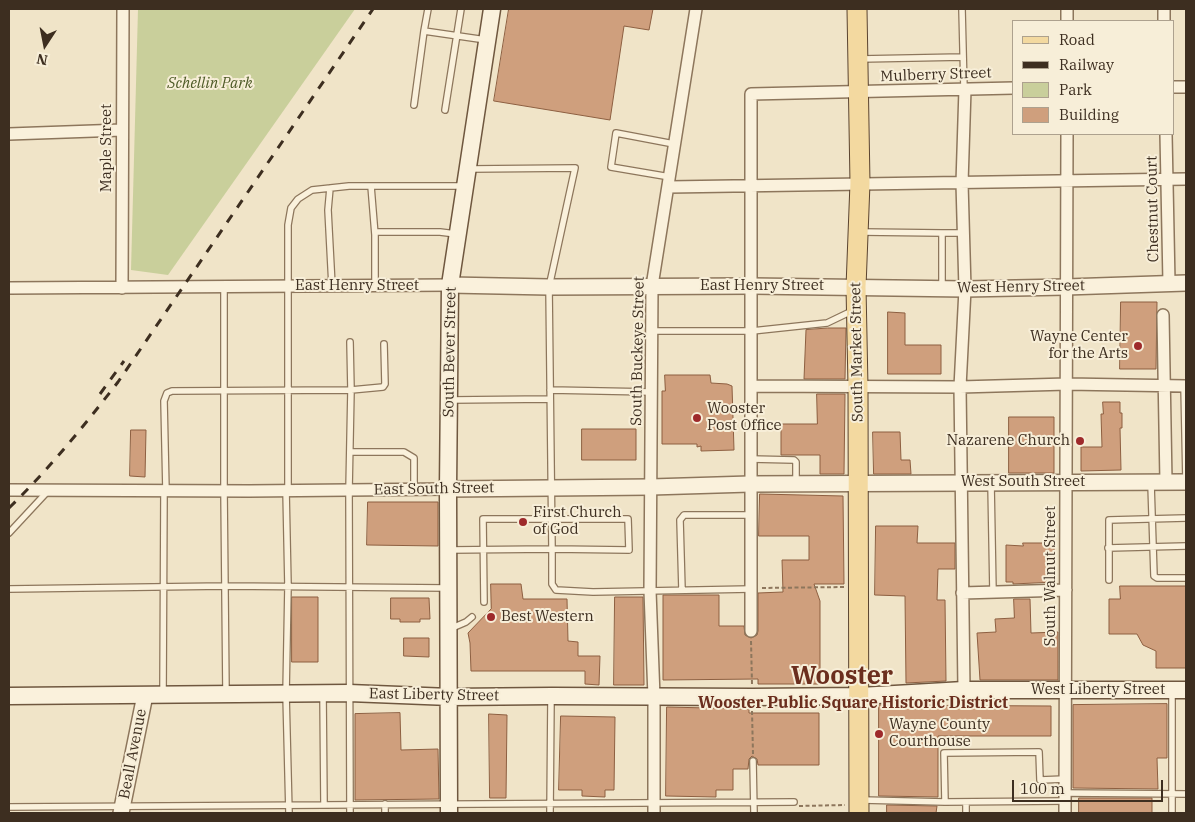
<!DOCTYPE html>
<html>
<head>
<meta charset="utf-8">
<style>
  body { margin:0 }
  #map { position:relative; width:1195px; height:822px; overflow:hidden; background:#f0e4c8; font-family:"IBM Plex Serif",serif }
  canvas { display:block }
  .frame { position:absolute; inset:0; border:10px solid #3d2e20; pointer-events:none }
  .legend { position:absolute; left:1012px; top:20px; width:162px; height:115px; box-sizing:border-box; background:#f7eed8; border:1px solid #ada18e; margin:0; padding:6px 9px; list-style:none; font-size:15px; color:#3d2e20 }
  .legend li { display:flex; align-items:center; gap:10px; height:25px }
  .legend b { width:25px; border:1px solid #ada18e }
  .north { position:absolute; left:20px; top:20px; width:50px; height:50px; -webkit-text-stroke:4px #f7eed8; paint-order:stroke; rotate:191deg; font-size:14px; font-weight:700; line-height:20px; text-align:center; color:#3d2e20 }
  .north::after { content:''; display:block; margin:auto; width:18px; height:22px; background:#3d2e20; clip-path:polygon(50% 0,100% 100%,50% 72%,0 100%) }
  .scale { position:absolute; left:1012px; top:780px; width:151px; height:22px; box-sizing:border-box; border:2px solid #3d2e20; border-top:0; padding-left:6px; font-size:15px; line-height:18px; white-space:nowrap; color:#3d2e20; -webkit-text-stroke:4px #f7eed8; paint-order:stroke }
</style>
</head>
<body>
<div id="map">
<canvas width="1195" height="822"></canvas>
<div class="frame"></div>
<ul class="legend">
<li><b style="height:6px;background:#f3d9a0"></b>Road</li>
<li><b style="height:6px;background:#3d2e20"></b>Railway</li>
<li><b style="height:14px;background:#c9cf9b"></b>Park</li>
<li><b style="height:14px;background:#cf9f7d"></b>Building</li>
</ul>
<div class="north">N</div>
<div class="scale">100 m</div>
</div>
<script>
const ctx = document.querySelector('canvas').getContext('2d');
ctx.lineJoin = 'round';
function fill(path, color) {
  ctx.fillStyle = color;
  ctx.fill(path, 'evenodd');
}
function stroke(path, color, width, dash) {
  ctx.strokeStyle = color;
  ctx.lineWidth = width;
  ctx.lineCap = dash ? 'butt' : 'round';
  ctx.setLineDash(dash || []);
  ctx.stroke(path);
}
function label(font, color, halo, rows, align = 'center') {
  ctx.font = font + ' "IBM Plex Serif",serif';
  ctx.lineWidth = 4;
  ctx.setLineDash([]);
  ctx.textBaseline = 'middle';
  ctx.strokeStyle = halo;
  ctx.fillStyle = color;
  for (const [text, x, y, turn = 0] of rows) {
    ctx.save();
    ctx.translate(x, y);
    ctx.rotate((+turn || 0) * Math.PI / 180);
    ctx.textAlign = isNaN(turn) ? turn : align;
    if (halo) ctx.strokeText(text, 0, 0);
    ctx.fillText(text, 0, 0);
    ctx.restore();
  }
}
fill(new Path2D(`
  M 138,9 L 355,9 L 168,275 L 131,270 Z`), '#c9cf9b');
const building = new Path2D(`
  M 509,9 L 653,9 L 649,30 L 624,26 L 610,120 L 494,101 Z
  M 1121,302 L 1157,302 L 1156,369 L 1120,369 Z
  M 888,312 L 905,313 L 905,345 L 941,345 L 941,374 L 888,374 Z
  M 828,328 L 846,328 L 845,379 L 804,379 L 806,330 Z
  M 665,375 L 710,375 L 711,383 L 727,384 L 732,386 L 734,450 L 701,451 L 701,446 L 697,447 L 697,444 L 662,444 L 662,391 L 665,391 Z
  M 817,394 L 845,394 L 844,474 L 820,474 L 820,455 L 781,455 L 781,424 L 817,424 Z
  M 1103,402 L 1120,402 L 1120,413 L 1122,413 L 1122,428 L 1120,428 L 1121,470 L 1081,471 L 1081,447 L 1102,447 L 1101,414 L 1103,414 Z
  M 1009,417 L 1054,417 L 1054,473 L 1009,473 Z
  M 582,429 L 636,429 L 636,460 L 582,460 Z
  M 131,430 L 146,430 L 145,477 L 130,476 Z
  M 873,432 L 900,432 L 901,460 L 910,460 L 911,474 L 874,474 Z
  M 760,494 L 843,496 L 844,584 L 814,584 L 820,601 L 820,684 L 758,684 L 758,679 L 663,680 L 663,595 L 719,595 L 719,626 L 744,626 L 745,635 L 751,638 L 757,635 L 758,631 L 758,593 L 783,592 L 782,560 L 809,560 L 809,536 L 759,536 Z
  M 368,502 L 438,502 L 438,546 L 367,545 Z
  M 876,526 L 918,526 L 917,543 L 955,543 L 955,569 L 938,569 L 937,600 L 945,600 L 946,681 L 906,683 L 905,596 L 875,595 Z
  M 1023,543 L 1054,543 L 1055,582 L 1013,584 L 1013,582 L 1006,582 L 1006,545 L 1023,546 Z
  M 491,584 L 521,584 L 523,599 L 567,599 L 568,641 L 578,642 L 578,656 L 600,656 L 599,685 L 585,684 L 585,671 L 471,671 L 470,643 L 468,633 L 491,609 Z
  M 1120,586 L 1186,586 L 1186,668 L 1156,668 L 1156,651 L 1143,645 L 1137,634 L 1109,634 L 1109,599 L 1120,599 Z
  M 292,597 L 318,597 L 318,662 L 292,662 Z
  M 615,597 L 643,597 L 644,685 L 614,685 Z
  M 391,598 L 429,598 L 430,619 L 420,619 L 420,622 L 400,622 L 400,619 L 391,619 Z
  M 1014,599 L 1030,599 L 1031,633 L 1058,632 L 1058,680 L 980,680 L 977,633 L 996,632 L 995,619 L 1014,618 Z
  M 404,638 L 429,638 L 429,657 L 404,656 Z
  M 1167,704 L 1167,758 L 1157,758 L 1158,789 L 1073,788 L 1073,705 Z
  M 879,705 L 1051,706 L 1051,736 L 938,736 L 938,797 L 879,796 Z
  M 667,707 L 749,709 L 749,713 L 819,713 L 819,765 L 758,765 L 757,759 L 752,756 L 749,759 L 748,769 L 733,769 L 733,790 L 716,790 L 716,797 L 666,796 Z
  M 400,713 L 401,750 L 438,749 L 439,799 L 355,800 L 355,714 Z
  M 489,714 L 507,715 L 506,798 L 490,798 Z
  M 561,716 L 615,717 L 614,790 L 605,790 L 605,797 L 582,796 L 582,790 L 559,790 Z
  M 1079,798 L 1152,798 L 1152,813 L 1079,813 Z
  M 887,805 L 937,806 L 936,813 L 887,813 Z`);
fill(building, '#cf9f7d');
stroke(building, '#8d5f41', 1);
const service = new Path2D(`
  M 962,9 L 964,89
  M 424,31 L 428,9
  M 860,59 L 963,57
  M 414,105 L 424,31 L 486,40
  M 445,110 L 461,9
  M 670,177 L 611,167 L 616,133 L 674,144
  M 371,186 L 375,235 L 375,286
  M 330,188 L 328,210 L 332,286
  M 375,232 L 440,232 L 456,234
  M 862,232 L 942,233
  M 224,287 L 224,491 L 226,692
  M 942,288 L 942,233 L 964,233
  M 652,331 L 752,331 L 827,323 L 854,310
  M 350,342 L 351,390 L 383,387 L 385,384 L 384,344
  M 1184,386 L 1186,481
  M 550,390 L 651,392
  M 451,400 L 550,399
  M 350,452 L 404,452 L 414,458 L 414,489
  M 751,459 L 794,460 L 796,462 L 796,483
  M 991,484 L 993,592
  M 1151,484 L 1154,576 L 1157,578 L 1186,578
  M 286,490 L 288,586 L 286,694 L 289,813
  M 288,490 L 288,225 L 291,208 L 298,199 L 312,190 L 349,186 L 464,186
  M 166,491 L 164,401 L 167,393 L 172,391 L 351,390 L 349,490 L 350,813
  M 9,533 L 48,491
  M 1108,548 L 1186,546
  M 450,550 L 552,549 L 549,287 L 575,168 L 470,169
  M 1109,580 L 1109,520 L 1186,518
  M 9,589 L 225,586 L 447,588
  M 682,590 L 680,520 L 684,515 L 750,515
  M 484,602 L 483,519 L 628,519 L 629,550 L 552,549 L 552,584 L 556,590 L 593,592 L 751,589
  M 452,628 L 466,622 L 472,617
  M 163,693 L 164,491
  M 323,694 L 324,804
  M 753,761 L 754,813
  M 1065,793 L 1186,794
  M 862,800 L 945,802 L 1065,801
  M 945,802 L 944,753 L 1039,752 L 1040,780 L 1065,779
  M 966,802 L 966,813
  M 385,804 L 385,813
  M 9,807 L 794,802
  M 550,813 L 551,698
  M 1172,813 L 1172,690`);
const minor = new Path2D(`
  M 1067,9 L 1067,21
  M 1164,9 L 1164,21
  M 1174,87 L 1186,87
  M 9,134 L 122,130
  M 1166,134 L 1169,283
  M 669,187 C 841,184 1014,182 1186,179
  M 9,288 L 450,285
  M 122,288 L 123,9
  M 1163,315 L 1166,482
  M 752,386 L 960,387 L 1067,384 L 1186,386
  M 9,490 L 249,491 L 448,489
  M 962,593 L 1066,590
  M 751,631 L 751,94 L 1014,88
  M 964,690 L 960,387 L 965,289 L 962,183 L 965,89
  M 654,813 L 654,697 L 650,591 L 652,286 L 696,9
  M 1065,813 L 1067,134`);
const tertiary = new Path2D(`
  M 450,285 L 549,287 L 752,286 L 965,289 L 1066,287 L 1186,283
  M 448,489 L 651,487 L 750,484 L 1186,482
  M 121,813 L 145,695`);
const secondary = new Path2D(`
  M 9,696 L 349,693 L 450,697 L 552,696 L 752,697 L 860,696 L 964,690 L 1186,690
  M 449,813 L 448,489 L 450,285 L 492,9`);
const primary = new Path2D(`
  M 857,9 L 860,183 L 856,287 L 858,387 L 859,813`);
stroke(service, '#8d765c', 8);
stroke(minor, '#8d765c', 14);
stroke(tertiary, '#8d765c', 18);
stroke(secondary, '#6f573f', 19);
stroke(primary, '#5b4430', 21);
stroke(new Path2D(`
  M 762,588 L 844,587
  M 751,641 L 752,684
  M 752,711 L 753,754
  M 799,806 L 845,805`), '#8d765c', 2, [4, 2.5]);
stroke(service, '#faf1dc', 5.5);
stroke(minor, '#faf1dc', 11);
stroke(tertiary, '#faf1dc', 15);
stroke(secondary, '#faf1dc', 16);
stroke(primary, '#f3d9a0', 19);
stroke(new Path2D(`
  M 100,394 L 124,361
  M 9,508 C 49,469 84,426 118,382 L 373,9`), '#3d2e20', 3, [9, 9]);
for (const [x, y, r, color] of [
  [1138,346,5,"#9e2a2b"],
  [697,418,5,"#9e2a2b"],
  [1080,441,5,"#9e2a2b"],
  [523,522,5,"#9e2a2b"],
  [491,617,5,"#9e2a2b"],
  [879,734,5,"#9e2a2b"]
]) {
  const dot = new Path2D();
  dot.arc(x, y, r, 0, 2 * Math.PI);
  ctx.fillStyle = color;
  ctx.fill(dot);
  stroke(dot, '#f7eed8', 2);
}
label('15px', '#3d2e20', '#f7eed8', [
  ["Mulberry Street",936,75,-2],
  ["Maple Street",107,148,-90],
  ["Chestnut Court",1153,209,-91],
  ["East Henry Street",357,286],
  ["East Henry Street",762,286],
  ["West Henry Street",1021,287,-1],
  ["South Buckeye Street",638,351,-89],
  ["South Bever Street",450,352,-89],
  ["South Market Street",857,352,-91],
  ["West South Street",1023,482],
  ["East South Street",434,489,-1],
  ["South Walnut Street",1051,576,-90],
  ["West Liberty Street",1098,690],
  ["East Liberty Street",434,695,1],
  ["Beall Avenue",133,754,-79]
]);
label('italic 15px', '#4d5a26', '#f7eed8', [
  ["Schellin Park",210,84]
]);
label('15px', '#3d2e20', '#f7eed8', [
  ["Wayne Center",1128,337,"right"],
  ["for the Arts",1128,354,"right"],
  ["Wooster",707,409],
  ["Post Office",707,426],
  ["Nazarene Church",1070,441,"right"],
  ["First Church",533,513],
  ["of God",533,530],
  ["Best Western",501,617],
  ["Wayne County",889,725],
  ["Courthouse",889,742]
], 'left');
label('bold 16px', '#6b2e1e', '#f7eed8', [
  ["Wooster Public Square Historic District",853,703]
]);
label('bold 25px', '#6b2e1e', '#f7eed8', [
  ["Wooster",842,677]
]);
</script>
</body>
</html>
